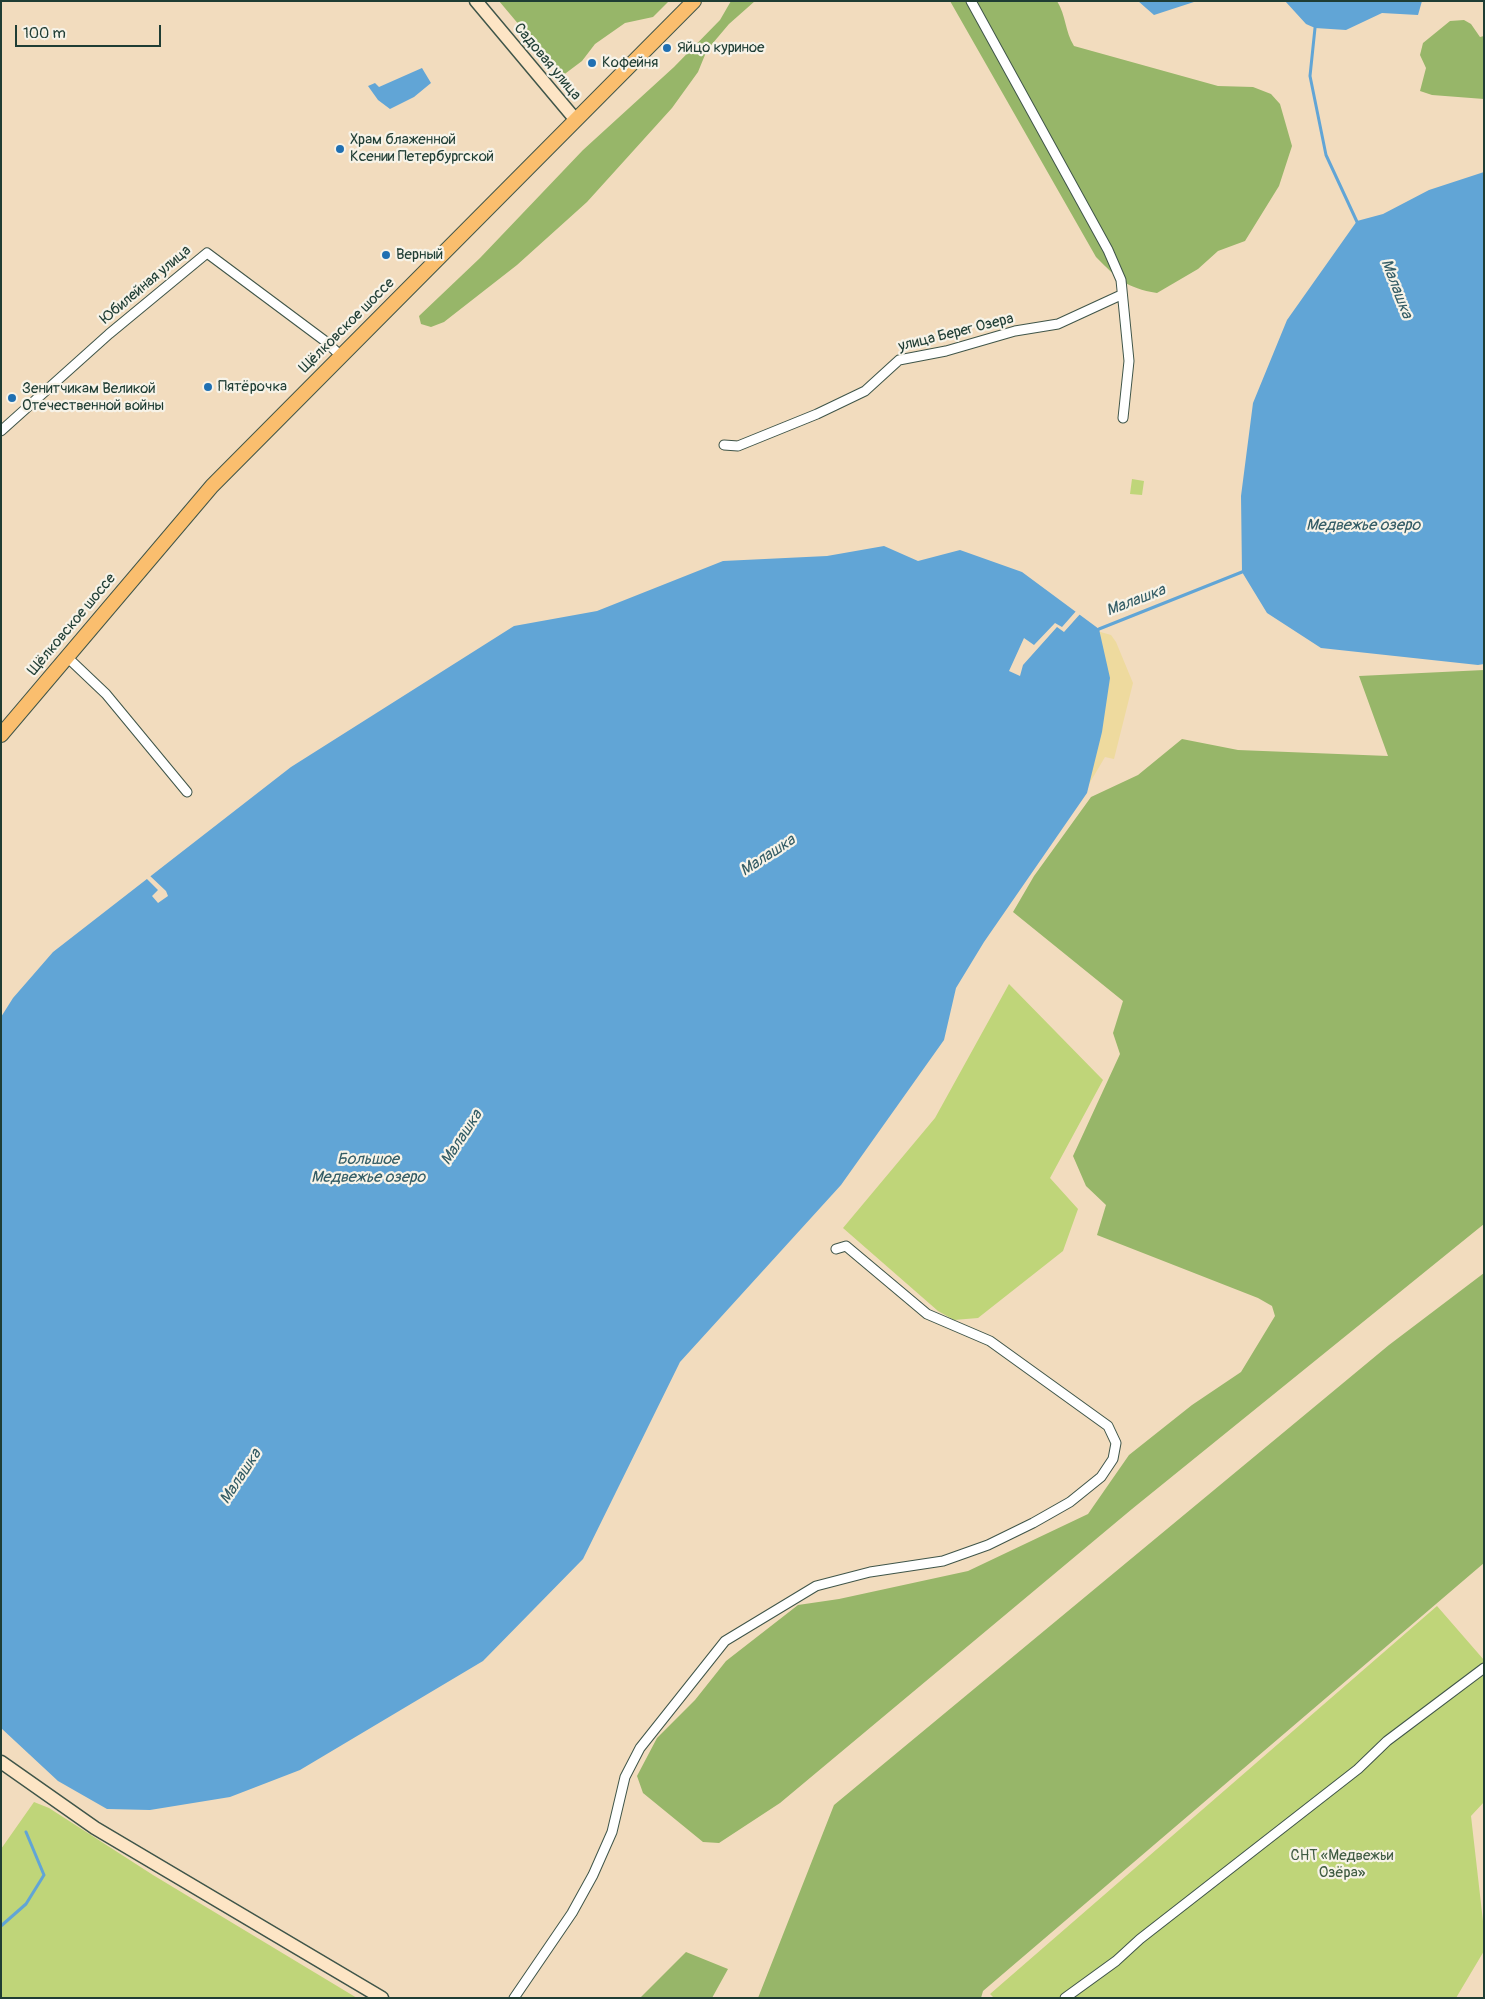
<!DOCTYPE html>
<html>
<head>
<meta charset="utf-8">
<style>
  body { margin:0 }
  #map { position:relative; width:1485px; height:1999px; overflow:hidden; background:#f2dcbe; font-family:Pangolin,sans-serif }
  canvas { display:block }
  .frame { position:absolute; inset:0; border:2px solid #1f3d34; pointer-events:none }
  .scale { position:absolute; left:15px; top:25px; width:146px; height:22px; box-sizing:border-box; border:2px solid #1f3d34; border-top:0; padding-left:6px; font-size:15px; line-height:18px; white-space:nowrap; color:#1f3d34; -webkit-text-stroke:4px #f7f3e8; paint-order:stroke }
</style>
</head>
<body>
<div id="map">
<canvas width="1485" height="1999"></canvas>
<div class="frame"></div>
<div class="scale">100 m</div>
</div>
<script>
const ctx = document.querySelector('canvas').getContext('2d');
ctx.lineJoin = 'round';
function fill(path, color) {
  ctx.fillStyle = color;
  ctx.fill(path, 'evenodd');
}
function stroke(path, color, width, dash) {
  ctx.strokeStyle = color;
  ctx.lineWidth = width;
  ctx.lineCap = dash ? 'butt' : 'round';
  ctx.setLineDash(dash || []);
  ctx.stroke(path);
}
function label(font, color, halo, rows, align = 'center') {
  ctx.font = font + ' Pangolin,sans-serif';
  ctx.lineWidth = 4.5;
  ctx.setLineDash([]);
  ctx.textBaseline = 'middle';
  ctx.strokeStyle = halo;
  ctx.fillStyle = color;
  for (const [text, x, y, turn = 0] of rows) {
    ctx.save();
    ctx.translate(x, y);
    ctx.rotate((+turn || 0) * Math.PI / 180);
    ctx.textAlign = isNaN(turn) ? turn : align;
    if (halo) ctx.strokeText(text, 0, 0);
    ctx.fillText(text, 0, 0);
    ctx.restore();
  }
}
fill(new Path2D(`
  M 1132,479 L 1144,481 L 1142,495 L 1130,494 Z
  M 1009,984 L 1103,1080 L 1050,1178 L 1078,1209 L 1063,1251 L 978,1318 L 954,1320 L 938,1311 L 843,1228 L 935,1118 Z
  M 1437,1606 L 1484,1660 L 1484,1802 L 1471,1816 L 1484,1930 L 1484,1951 L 1456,1998 L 994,1998 L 990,1994 Z
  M 34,1802 L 49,1808 L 153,1875 L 357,1998 L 1,1998 L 1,1849 Z`), '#bfd579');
fill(new Path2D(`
  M 499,1 L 669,1 L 653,17 L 625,23 L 595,44 L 582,61 L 562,76 Z
  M 731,1 L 755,1 L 729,24 L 707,50 L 698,72 L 672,108 L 587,202 L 517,265 L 444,322 L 431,327 L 421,324 L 419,316 L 480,258 L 583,150 L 674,67 L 720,20 Z
  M 950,1 L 1057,1 C 1066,15 1065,32 1074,46 L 1218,86 L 1253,87 L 1271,94 L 1280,104 L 1292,146 L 1279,186 L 1245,241 L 1218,251 L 1198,269 L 1157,293 C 1126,288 1118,279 1096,257 Z
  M 1464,20 L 1471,24 L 1480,37 L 1484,36 L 1484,99 L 1432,95 L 1420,91 L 1426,68 L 1420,55 L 1423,43 L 1450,21 Z
  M 1484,670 L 1484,1224 L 1132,1509 L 780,1803 L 719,1843 L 703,1842 L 643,1793 L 637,1776 L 657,1738 L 695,1700 L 726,1661 L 798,1605 L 839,1599 L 968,1571 L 1088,1514 L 1129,1455 L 1192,1405 L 1241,1372 L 1275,1316 L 1272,1306 L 1258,1298 L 1097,1235 L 1106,1205 L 1086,1186 L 1073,1156 L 1120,1054 L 1113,1033 L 1123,1001 L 1013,912 L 1034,876 L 1091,797 L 1138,775 L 1182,739 L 1238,750 L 1388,756 L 1359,676 Z
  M 1484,1273 L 1484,1563 L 983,1991 L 981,1998 L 758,1998 L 834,1805 L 1389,1345 Z
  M 686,1952 L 728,1969 L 712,1998 L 640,1998 Z`), '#97b669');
fill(new Path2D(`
  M 1097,631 L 1111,635 L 1116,642 L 1133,683 L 1114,759 L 1105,757 L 1089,784 L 1100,728 Z`), '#eeda9e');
fill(new Path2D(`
  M 1138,1 L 1197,1 L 1154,15 Z
  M 1285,1 L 1422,1 L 1418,15 L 1382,13 L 1346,30 L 1315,28 L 1306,24 Z
  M 422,68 L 431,83 L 414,97 L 390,109 L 378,100 L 368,86 L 375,83 L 379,87 Z
  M 1484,172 L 1484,664 L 1478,665 L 1321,648 L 1267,613 L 1242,572 L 1241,496 L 1253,403 L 1287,320 L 1357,221 L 1383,214 L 1429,190 Z
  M 884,546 L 918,561 L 960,550 L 1022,572 L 1099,629 L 1110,678 L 1102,732 L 1087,793 L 984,942 L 956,988 L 944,1040 L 841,1185 L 680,1362 L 583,1559 L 483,1661 L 300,1770 L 230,1797 L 150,1810 L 107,1809 L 58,1781 L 1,1728 L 1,1017 L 13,998 L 53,952 L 291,767 L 514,626 L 597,611 L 723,561 L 827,556 Z`), '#61a5d6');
fill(new Path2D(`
  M 1073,606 L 1088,617 L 1081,613 L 1064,632 L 1057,627 L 1023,665 L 1020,676 L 1009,671 L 1024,638 L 1034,645 L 1055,623 L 1062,627 L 1077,610 Z
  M 148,874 L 166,891 L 168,896 L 158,903 L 152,896 L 158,890 L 145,877 Z`), '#f2dcbe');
stroke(new Path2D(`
  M 1315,28 L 1310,76 L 1326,155 L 1358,224
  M 1097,631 L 1099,629 L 1242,572 L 1245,570
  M 1,1926 L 26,1904 L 44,1875 L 26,1832`), '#61a5d6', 3);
const street = new Path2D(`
  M 971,1 L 1108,250 L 1121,280 L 1129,361 L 1123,418
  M 1,431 L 109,334 L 207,253 L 325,341 L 340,355
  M 724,445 L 738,446 L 817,414 L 865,391 L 899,360 L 946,351 L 1015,331 L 1058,324 L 1121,295
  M 66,656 L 106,694 L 187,792
  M 514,1998 L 572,1913 L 593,1875 L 612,1832 L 625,1777 L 640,1748 L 725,1641 L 816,1586 L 870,1572 L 943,1561 L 988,1545 L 1033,1523 L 1070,1502 L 1101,1477 L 1113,1459 L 1116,1443 L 1108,1426 L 990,1341 L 927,1314 L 846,1246 L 836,1249
  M 1065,1998 L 1116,1961 L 1140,1939 L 1358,1769 L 1387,1741 L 1484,1668`);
const secondary = new Path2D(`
  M 476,1 L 575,119
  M 1,1762 L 95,1828 L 382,1998`);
const primary = new Path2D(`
  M 1,735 L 212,486 L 694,1`);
stroke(street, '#3f5549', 11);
stroke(secondary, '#3f5549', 15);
stroke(primary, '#3f5549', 16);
stroke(street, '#fff', 9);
stroke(secondary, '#fde5c5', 12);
stroke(primary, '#fabe6e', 14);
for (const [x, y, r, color] of [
  [667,48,5,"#1f6fb2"],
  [592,63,5,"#1f6fb2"],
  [340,149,5,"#1f6fb2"],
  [386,255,5,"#1f6fb2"],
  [208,387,5,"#1f6fb2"],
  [12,398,5,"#1f6fb2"]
]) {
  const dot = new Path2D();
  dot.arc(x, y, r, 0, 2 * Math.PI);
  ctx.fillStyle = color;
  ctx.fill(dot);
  stroke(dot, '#f7f3e8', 2);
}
label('15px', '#1f3d34', '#f7f3e8', [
  ["Яйцо куриное",677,48],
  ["Кофейня",602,63],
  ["Храм блаженной",350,140],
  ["Ксении Петербургской",350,157],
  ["Верный",396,255],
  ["Пятёрочка",218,387],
  ["Зенитчикам Великой",22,389],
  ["Отечественной войны",22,406]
], 'left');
label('15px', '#1f3d34', '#f7f3e8', [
  ["Садовая улица",547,62,50],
  ["Юбилейная улица",146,285,-40],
  ["Щёлковское шоссе",347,326,-45],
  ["улица Берег Озера",956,333,-14],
  ["Щёлковское шоссе",72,625,-50]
]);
label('15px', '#3f5b42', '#f7f3e8', [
  ["СНТ «Медвежьи",1342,1856],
  ["Озёра»",1342,1873]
]);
label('italic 16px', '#335c65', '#f7f3e8', [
  ["Малашка",1396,289,69],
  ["Медвежье озеро",1363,526],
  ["Малашка",1136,601,-21],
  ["Малашка",768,856,-33],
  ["Малашка",462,1138,-57],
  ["Большое",368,1160],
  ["Медвежье озеро",368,1178],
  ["Малашка",241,1477,-57]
]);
</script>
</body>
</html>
